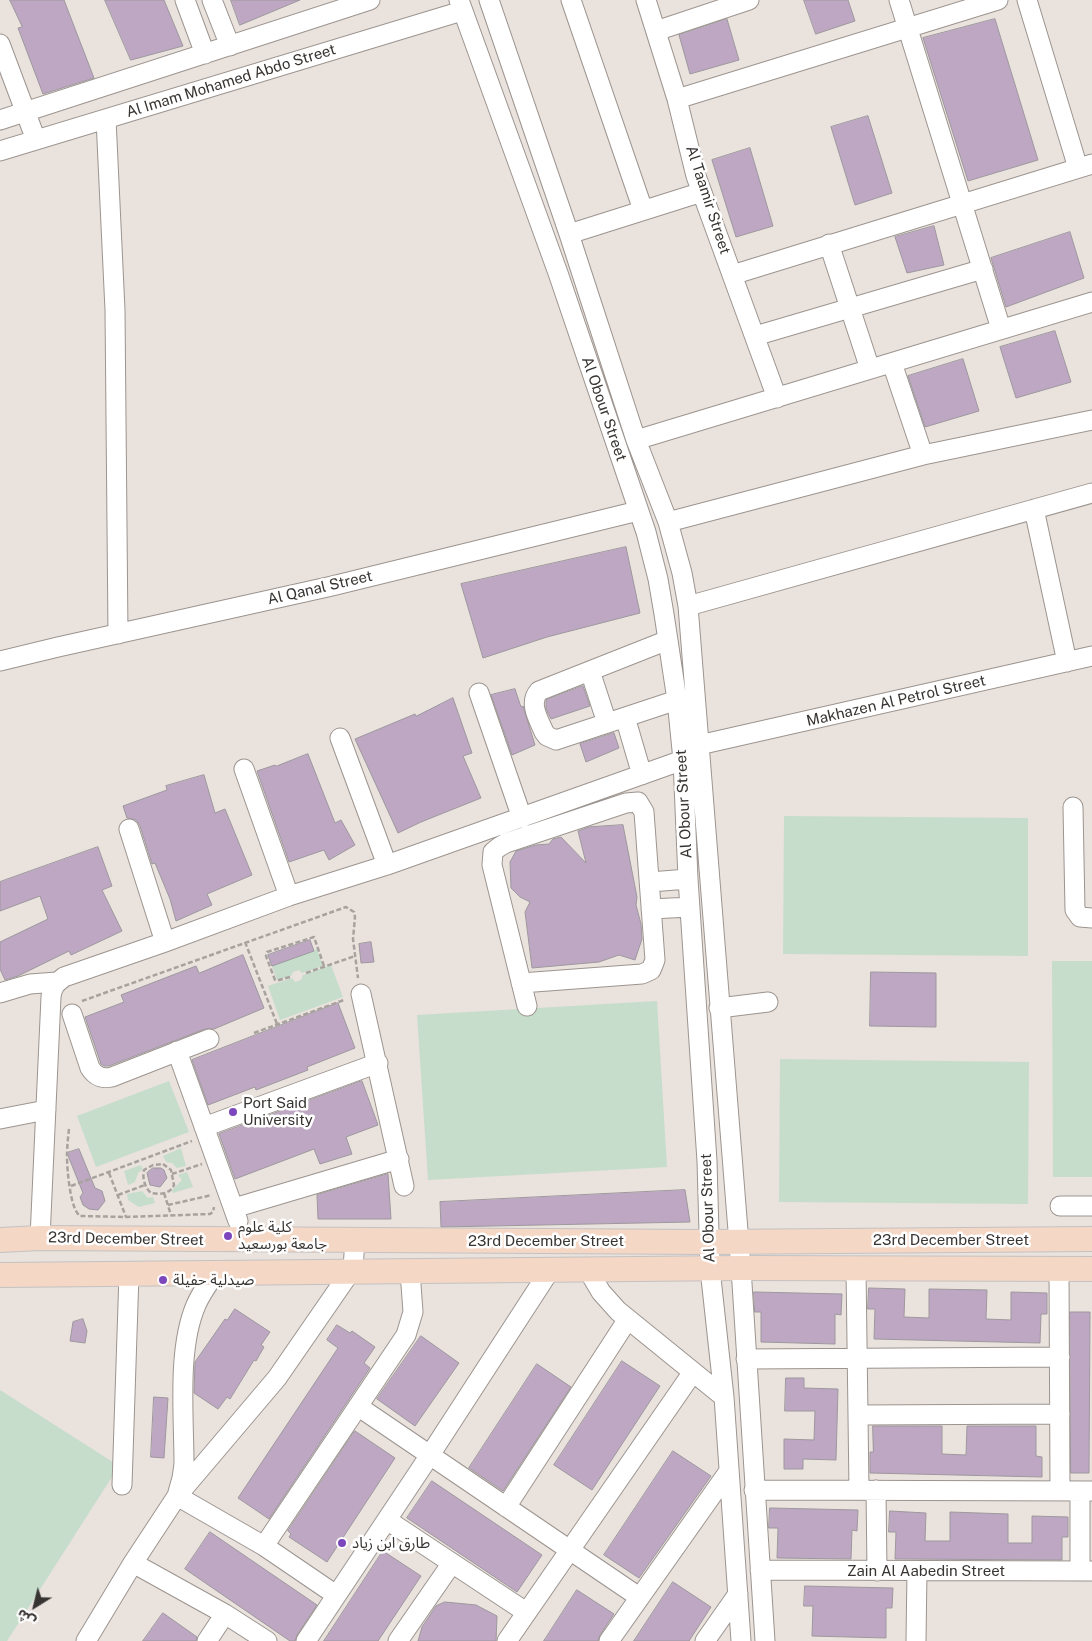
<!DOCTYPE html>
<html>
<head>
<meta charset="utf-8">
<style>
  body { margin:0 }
  #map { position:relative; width:1092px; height:1641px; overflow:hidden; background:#eae2dd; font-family:"Public Sans","Noto Sans Arabic",sans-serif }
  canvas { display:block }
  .north { position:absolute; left:10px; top:1581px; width:50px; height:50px; -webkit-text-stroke:4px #fff; paint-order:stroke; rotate:216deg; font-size:14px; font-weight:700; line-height:20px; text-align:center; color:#373432 }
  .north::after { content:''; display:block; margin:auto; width:18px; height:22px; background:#373432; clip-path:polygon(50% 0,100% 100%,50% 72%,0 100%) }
</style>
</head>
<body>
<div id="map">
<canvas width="1092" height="1641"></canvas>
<div class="north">ش</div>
</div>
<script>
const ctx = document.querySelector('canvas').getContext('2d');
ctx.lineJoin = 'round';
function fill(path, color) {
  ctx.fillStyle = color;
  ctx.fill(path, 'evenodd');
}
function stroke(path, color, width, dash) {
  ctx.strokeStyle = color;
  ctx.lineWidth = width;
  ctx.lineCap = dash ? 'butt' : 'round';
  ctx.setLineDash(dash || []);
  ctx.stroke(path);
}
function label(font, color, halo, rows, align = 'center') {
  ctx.font = font + ' "Public Sans","Noto Sans Arabic",sans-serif';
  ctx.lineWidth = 5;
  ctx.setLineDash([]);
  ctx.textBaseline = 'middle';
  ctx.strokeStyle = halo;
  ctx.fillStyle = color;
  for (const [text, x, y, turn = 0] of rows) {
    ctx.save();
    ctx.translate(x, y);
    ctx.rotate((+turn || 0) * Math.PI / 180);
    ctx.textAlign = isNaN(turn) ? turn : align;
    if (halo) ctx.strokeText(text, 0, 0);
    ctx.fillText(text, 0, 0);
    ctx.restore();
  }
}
fill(new Path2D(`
  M 784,816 L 1028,818 L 1028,956 L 783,954 Z
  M 317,949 L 323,966 L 302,973 L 299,970 L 293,972 L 291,976 L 277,980 L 272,966 Z
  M 1052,961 L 1092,961 L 1092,1177 L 1053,1177 Z
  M 331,965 L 343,997 L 280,1020 L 268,986 L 292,978 L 295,982 L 301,980 L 303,975 Z
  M 657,1001 L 667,1167 L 428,1180 L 417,1015 Z
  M 780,1059 L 1029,1062 L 1028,1204 L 779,1202 Z
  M 169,1081 L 189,1132 L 96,1167 L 77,1116 Z
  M 181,1148 L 186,1166 L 177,1168 L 172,1163 L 166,1162 L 163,1156 Z
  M 141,1165 L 143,1169 L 138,1173 L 135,1182 L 128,1185 L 124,1171 Z
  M 187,1172 L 193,1187 L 173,1193 L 172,1190 L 182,1180 L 178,1175 Z
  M 142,1191 L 148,1198 L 153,1197 L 155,1203 L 139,1207 L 128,1200 L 127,1194 Z
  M 0,1390 L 119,1466 L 7,1641 L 0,1641 Z`), '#c6ddcb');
const building = new Path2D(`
  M 10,0 L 64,0 L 94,78 L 43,94 L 18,28 L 22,27 Z
  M 105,0 L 164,0 L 183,46 L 131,60 Z
  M 231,0 L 300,0 L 240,25 Z
  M 804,0 L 848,0 L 855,21 L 816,34 Z
  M 727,19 L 739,60 L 690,74 L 679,35 Z
  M 995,19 L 1038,160 L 968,181 L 923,38 Z
  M 868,116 L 892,193 L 855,205 L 831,127 Z
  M 750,148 L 773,226 L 736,237 L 712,160 Z
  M 934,226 L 944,265 L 907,273 L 895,237 Z
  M 1070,232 L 1084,278 L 1006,307 L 991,258 Z
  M 1055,331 L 1071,382 L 1016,398 L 1000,347 Z
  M 963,359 L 979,411 L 925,427 L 908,376 Z
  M 626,547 L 640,613 L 547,637 L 483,658 L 461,584 Z
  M 583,686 L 590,706 L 551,719 L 546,709 L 546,700 Z
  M 515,689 L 521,707 L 523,706 L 535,745 L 512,755 L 491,695 Z
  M 453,698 L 472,753 L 463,756 L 481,798 L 421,822 L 398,833 L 355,739 L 415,714 L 416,716 Z
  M 614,733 L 619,748 L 586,762 L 580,744 Z
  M 308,754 L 335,823 L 341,820 L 355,845 L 329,860 L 324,850 L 289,862 L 257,771 L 275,765 L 276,766 Z
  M 204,775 L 215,813 L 225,809 L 252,875 L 207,894 L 212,905 L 176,921 L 170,899 L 155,863 L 152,864 L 140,826 L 136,820 L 127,818 L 123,806 L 167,790 L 166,786 Z
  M 623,825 L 637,897 L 636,905 L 641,924 L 642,939 L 635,960 L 619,955 L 599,962 L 532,968 L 525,912 L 530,902 L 520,897 L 511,888 L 510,862 L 516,851 L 536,845 L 549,844 L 553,839 L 561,837 L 586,863 L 578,831 L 589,827 Z
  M 98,847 L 112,886 L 102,890 L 122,931 L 71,955 L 69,951 L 18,976 L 5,980 L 0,969 L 0,942 L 48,919 L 40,896 L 0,911 L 0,882 Z
  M 310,940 L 314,951 L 272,966 L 268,955 Z
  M 371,942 L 374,962 L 361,963 L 359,944 Z
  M 243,955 L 264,1008 L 214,1029 L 205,1029 L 109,1066 L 104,1066 L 101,1064 L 85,1017 L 124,1002 L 121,995 L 196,966 L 199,973 Z
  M 871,972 L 936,973 L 936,1027 L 870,1026 Z
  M 338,1003 L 355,1048 L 307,1067 L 308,1070 L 256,1090 L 255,1087 L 208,1105 L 192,1060 Z
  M 362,1081 L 378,1125 L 346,1137 L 352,1154 L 320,1164 L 314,1149 L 235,1179 L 219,1134 Z
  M 79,1149 L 95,1188 L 102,1191 L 105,1201 L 98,1210 L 89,1209 L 83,1205 L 80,1197 L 83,1193 L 67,1153 Z
  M 153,1168 L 161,1168 L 164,1170 L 167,1178 L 160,1187 L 150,1185 L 147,1173 Z
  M 388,1174 L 391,1219 L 318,1219 L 317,1195 Z
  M 685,1190 L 690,1222 L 441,1227 L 440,1202 Z
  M 869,1288 L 905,1289 L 904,1317 L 929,1318 L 929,1289 L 987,1290 L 986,1319 L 1011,1320 L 1011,1292 L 1047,1293 L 1047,1314 L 1041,1314 L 1040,1343 L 874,1339 L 875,1309 L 868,1309 Z
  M 754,1292 L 842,1294 L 841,1315 L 835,1314 L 835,1344 L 761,1342 L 761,1312 L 755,1312 Z
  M 235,1309 L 270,1332 L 261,1345 L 264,1347 L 256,1361 L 254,1360 L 230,1399 L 227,1397 L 218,1409 L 194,1393 L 195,1362 L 225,1319 L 227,1320 Z
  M 1070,1312 L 1090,1312 L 1089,1473 L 1071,1473 Z
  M 83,1319 L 87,1331 L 85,1343 L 70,1341 L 73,1322 Z
  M 337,1325 L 350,1333 L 352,1331 L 375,1347 L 364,1363 L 370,1368 L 269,1519 L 238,1498 L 338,1348 L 327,1340 Z
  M 421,1336 L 459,1363 L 415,1426 L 377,1399 Z
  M 622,1361 L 660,1386 L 592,1490 L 554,1465 Z
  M 537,1364 L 571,1387 L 503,1491 L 469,1468 Z
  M 786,1378 L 804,1378 L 804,1388 L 838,1389 L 836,1460 L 803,1459 L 803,1469 L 784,1469 L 784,1439 L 814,1440 L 815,1411 L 785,1411 Z
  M 154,1397 L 168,1398 L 164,1458 L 151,1457 Z
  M 873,1426 L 942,1426 L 942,1454 L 966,1455 L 967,1426 L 1036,1426 L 1036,1456 L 1042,1457 L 1042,1477 L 870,1473 L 870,1452 L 873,1452 Z
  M 355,1431 L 395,1458 L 327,1562 L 289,1537 L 291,1534 L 288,1531 Z
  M 673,1451 L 711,1476 L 639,1578 L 604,1555 Z
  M 432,1481 L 542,1555 L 517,1592 L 407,1518 Z
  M 770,1508 L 858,1510 L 857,1531 L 852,1530 L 851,1559 L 777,1558 L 778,1528 L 769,1528 Z
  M 890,1511 L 926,1513 L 925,1541 L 950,1541 L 950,1512 L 1008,1514 L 1008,1543 L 1032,1543 L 1032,1516 L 1068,1517 L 1068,1537 L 1062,1537 L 1062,1560 L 895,1559 L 896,1532 L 889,1532 Z
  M 210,1532 L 317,1605 L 297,1635 L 295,1641 L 290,1641 L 185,1569 Z
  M 383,1551 L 421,1576 L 378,1641 L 324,1641 Z
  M 673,1582 L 711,1607 L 689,1641 L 634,1641 Z
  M 805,1586 L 893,1588 L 892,1608 L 886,1608 L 886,1638 L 812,1636 L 813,1606 L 804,1606 Z
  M 577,1590 L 614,1614 L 600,1635 L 598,1641 L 544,1641 Z
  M 445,1602 L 476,1605 L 497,1616 L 496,1641 L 418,1641 L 422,1627 L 436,1606 Z
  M 163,1613 L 197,1637 L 196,1641 L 143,1641 Z`);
fill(building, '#bda7c2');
stroke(building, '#9d989e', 1);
const minor = new Path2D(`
  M 185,0 L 205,54
  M 212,0 L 230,46
  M 459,0 L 558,273 L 646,532 L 658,579 L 664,614 L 677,700 L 683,760 L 688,879 L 707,1161 L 710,1269 L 724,1397 L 741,1641
  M 489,0 L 569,234 L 636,440 L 668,522 L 682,573 L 688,606 L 741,1268 L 765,1641
  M 571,0 L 643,210
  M 646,0 L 677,99 L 696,176 L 777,398
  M 899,0 L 1001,329
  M 1027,0 L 1078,168
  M 656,31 L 749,0
  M 0,44 L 36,140
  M 677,99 L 998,0
  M 106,119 L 115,310 L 118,634
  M 0,120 L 370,0
  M 0,151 L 462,11
  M 569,234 L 702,192
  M 829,244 L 870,369
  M 732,275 L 1092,164
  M 755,336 L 983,269
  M 892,363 L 923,455
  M 636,440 L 1092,302
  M 1034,509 L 1067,662
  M 668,522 L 923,455 L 1092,420
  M 688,606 L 1092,493
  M 668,640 L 539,691 C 528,703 539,720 544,732 L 547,736 L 556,740 L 677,700
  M 0,661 L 58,647 L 332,586 L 638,511
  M 590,671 L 607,723
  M 479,693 L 522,818
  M 625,717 L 642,775
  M 340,738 L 387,865
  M 699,745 L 1092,656
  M 244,769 L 289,896
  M 1073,807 L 1075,910 L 1080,917 L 1092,918
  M 129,829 L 165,942
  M 650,882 L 688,879
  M 651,909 L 690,907
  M 521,983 L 642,974 L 651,970 L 655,960 L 644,812 L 638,802 L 626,803 L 506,843 L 499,847 L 493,852 L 492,865 L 527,1006
  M 0,993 L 30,984 L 57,982
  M 361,994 L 404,1186
  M 719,1008 L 768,1002
  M 72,1014 L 90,1068 C 96,1077 102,1079 112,1077 L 209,1039
  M 177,1051 L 238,1221
  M 0,1119 L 46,1110
  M 204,1127 L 378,1063
  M 1060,1206 L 1092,1206
  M 234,1208 L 399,1159
  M 40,1238 L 51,997 C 52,987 56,983 64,977 L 165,942 L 289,896 L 387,865 L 683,760
  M 856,1269 L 859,1490
  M 1059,1269 L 1060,1491
  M 588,1270 L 601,1292 L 618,1311 L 724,1397
  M 746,1359 L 1060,1357
  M 359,1407 L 639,1597
  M 858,1415 L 1060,1414
  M 122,1485 L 129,1274
  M 754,1490 L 1092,1491
  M 876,1490 L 877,1571
  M 506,1507 L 628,1319
  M 387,1520 L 526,1612
  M 264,1546 L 406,1335 L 413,1312 L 410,1271
  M 133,1563 L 225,1614 L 267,1641
  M 760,1570 L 1092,1571
  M 1080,1571 L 1080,1491
  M 336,1595 L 264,1546 L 177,1496 L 277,1378 L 353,1268 L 355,1240
  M 86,1641 L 133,1563 L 177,1496 L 182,1478 L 184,1464 C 184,1416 177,1349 196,1305 C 201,1293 209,1283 216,1272
  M 207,1641 L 225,1614
  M 306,1641 L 430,1455 L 550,1270
  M 398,1641 L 452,1563
  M 507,1641 L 693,1372
  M 609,1641 L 729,1471
  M 705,1641 L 738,1594
  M 916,1641 L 917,1571`);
const major = new Path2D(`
  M 0,1240 L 40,1238 L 709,1242 L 1092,1239
  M 0,1275 L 741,1268 L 1092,1269`);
stroke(minor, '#9c948f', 21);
stroke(major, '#c3c2c2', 26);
stroke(new Path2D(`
  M 245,942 L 277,1024
  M 306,973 L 355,956
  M 290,977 L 279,980 L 275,980 L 266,956 L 267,952 L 314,937 L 324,966
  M 82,1001 L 346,907 L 354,912 L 355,917 L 353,939 L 358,978
  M 254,1033 L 344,1000
  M 69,1129 C 68,1138 67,1147 67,1156 C 67,1169 70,1209 80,1216 L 126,1217 L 210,1214 L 213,1212 L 214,1207
  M 163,1164 L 171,1170 L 174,1185 C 170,1194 160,1195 151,1193 C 145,1188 142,1178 144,1170 L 153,1165 Z
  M 109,1173 L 126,1217
  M 172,1174 L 202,1164
  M 71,1186 L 192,1141
  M 164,1193 L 171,1215
  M 118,1195 L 145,1185
  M 168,1205 L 212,1195`), '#a8a29e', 2.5, [5, 2.5]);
stroke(minor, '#fff', 19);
stroke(major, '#f5d7c6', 24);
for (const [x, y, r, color] of [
  [233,1112,5,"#7c46bd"],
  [228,1236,5,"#7c46bd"],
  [163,1280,5,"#7c46bd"],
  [342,1543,5,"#7c46bd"]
]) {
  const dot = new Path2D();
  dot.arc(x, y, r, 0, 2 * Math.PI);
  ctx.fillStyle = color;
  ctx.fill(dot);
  stroke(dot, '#fff', 2);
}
label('15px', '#373432', '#fff', [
  ["Al Imam Mohamed Abdo Street",231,81,-17],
  ["Al Taamir Street",708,200,72],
  ["Al Obour Street",604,409,71],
  ["Al Qanal Street",320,588,-13],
  ["Makhazen Al Petrol Street",896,701,-13],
  ["Al Obour Street",684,804,-93],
  ["Al Obour Street",708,1208,-92],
  ["23rd December Street",126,1239,1],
  ["23rd December Street",951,1240],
  ["23rd December Street",546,1241],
  ["Zain Al Aabedin Street",926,1571]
]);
label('15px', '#373432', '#fff', [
  ["Port Said",243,1103],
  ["University",243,1120],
  ["كلية علوم",238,1227],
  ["جامعة بورسعيد",238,1244],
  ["صيدلية حفيلة",173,1280],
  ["طارق ابن زياد",352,1543]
], 'left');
</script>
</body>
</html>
